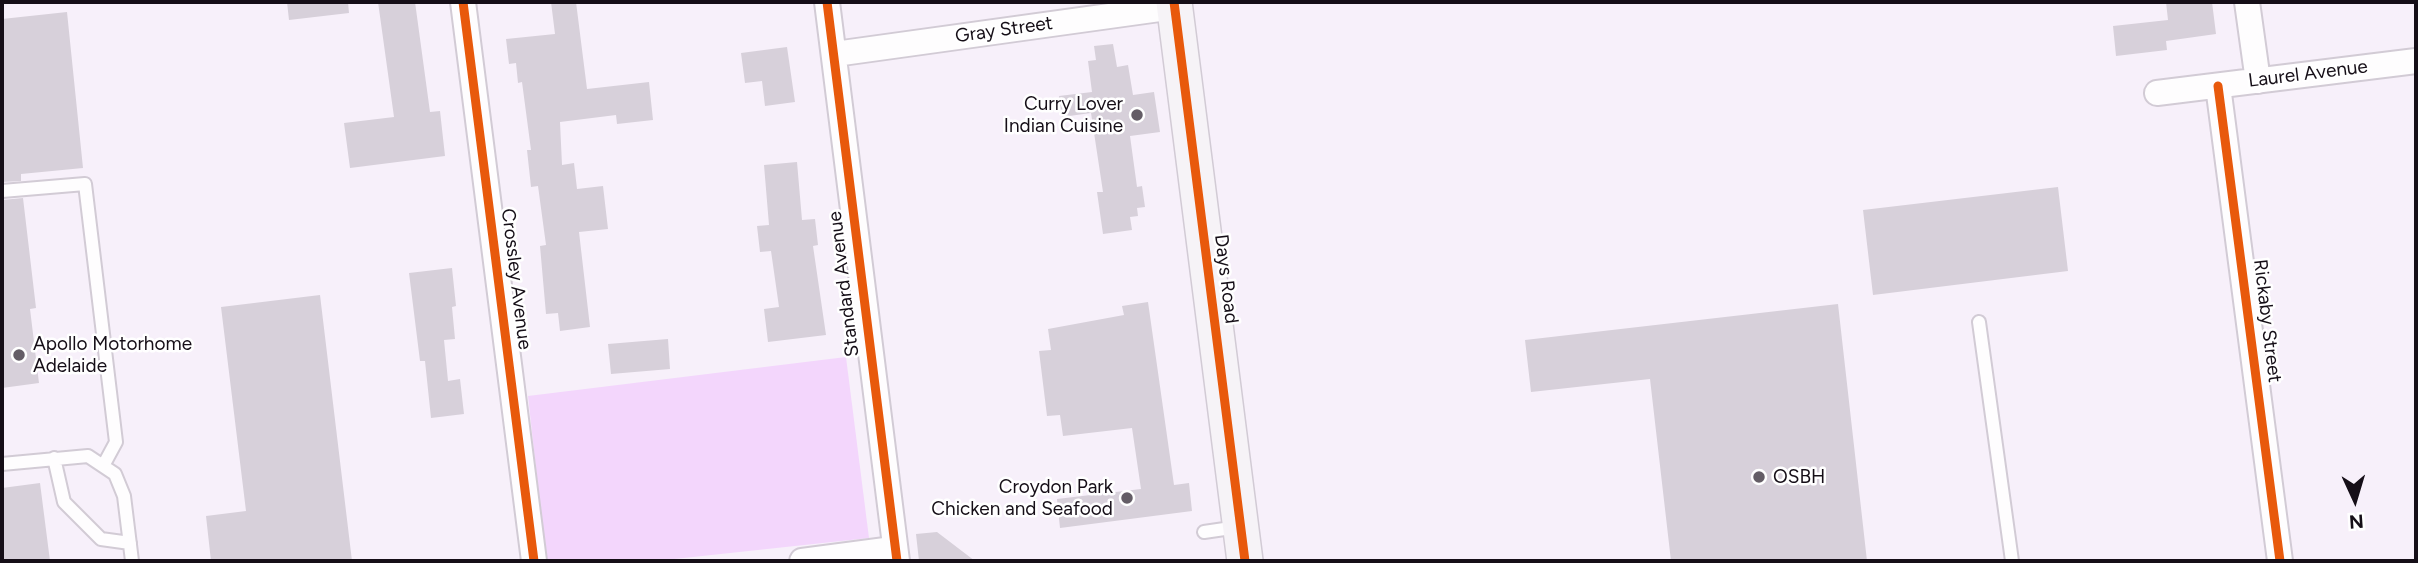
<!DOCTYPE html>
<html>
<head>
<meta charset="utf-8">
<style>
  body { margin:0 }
  #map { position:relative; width:2418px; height:563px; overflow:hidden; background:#f7f0fa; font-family:Figtree,sans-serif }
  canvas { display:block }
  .frame { position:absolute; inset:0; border:4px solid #150e17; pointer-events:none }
  .north { position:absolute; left:2320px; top:465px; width:70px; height:70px; -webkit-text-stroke:5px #fff; paint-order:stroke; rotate:176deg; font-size:19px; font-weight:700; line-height:28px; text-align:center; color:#150e17 }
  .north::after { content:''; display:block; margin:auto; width:24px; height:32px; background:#150e17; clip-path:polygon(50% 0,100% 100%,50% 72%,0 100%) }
</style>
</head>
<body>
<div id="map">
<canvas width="2418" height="563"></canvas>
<div class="frame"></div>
<div class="north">N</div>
</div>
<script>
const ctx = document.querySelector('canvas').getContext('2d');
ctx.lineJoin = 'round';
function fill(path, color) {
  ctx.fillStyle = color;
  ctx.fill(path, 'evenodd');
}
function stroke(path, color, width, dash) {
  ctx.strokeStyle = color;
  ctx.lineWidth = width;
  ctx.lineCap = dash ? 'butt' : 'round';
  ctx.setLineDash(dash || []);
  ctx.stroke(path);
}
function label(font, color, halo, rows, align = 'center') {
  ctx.font = font + ' Figtree,sans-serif';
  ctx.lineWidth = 5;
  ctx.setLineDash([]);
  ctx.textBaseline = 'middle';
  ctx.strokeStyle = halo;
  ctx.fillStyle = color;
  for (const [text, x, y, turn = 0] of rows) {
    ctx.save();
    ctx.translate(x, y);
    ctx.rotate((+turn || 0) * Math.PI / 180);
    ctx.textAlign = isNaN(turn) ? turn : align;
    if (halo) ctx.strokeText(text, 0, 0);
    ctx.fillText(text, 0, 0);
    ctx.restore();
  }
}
fill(new Path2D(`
  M 846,357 L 869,538 L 656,561 L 546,561 L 528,396 Z`), '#f3d6fc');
fill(new Path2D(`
  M 287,2 L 348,2 L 349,13 L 289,20 Z
  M 378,2 L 415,2 L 430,112 L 440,111 L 445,156 L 350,168 L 344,123 L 394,117 Z
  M 551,2 L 576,2 L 587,89 L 649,82 L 653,120 L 617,124 L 616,115 L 560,122 L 562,165 L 574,163 L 577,189 L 603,186 L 608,229 L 579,232 L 590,327 L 560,331 L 558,313 L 546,314 L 540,246 L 546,245 L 538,186 L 531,187 L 527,150 L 531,150 L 522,82 L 518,83 L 516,63 L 509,64 L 506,39 L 555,34 Z
  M 2166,2 L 2212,2 L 2216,34 L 2166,41 L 2167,50 L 2116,56 L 2113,26 L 2168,20 Z
  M 67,12 L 83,168 L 21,174 L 21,181 L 2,182 L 2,19 Z
  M 1113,44 L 1117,67 L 1128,65 L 1133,95 L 1154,92 L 1160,132 L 1130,136 L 1137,187 L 1142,186 L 1145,207 L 1137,208 L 1138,216 L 1130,217 L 1132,230 L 1103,234 L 1097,192 L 1103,192 L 1091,113 L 1062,117 L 1059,96 L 1092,92 L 1088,61 L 1096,60 L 1094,46 Z
  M 787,47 L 795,102 L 765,106 L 762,81 L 745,83 L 741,53 Z
  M 797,162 L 802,220 L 815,219 L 818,245 L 813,246 L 826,335 L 768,342 L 764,309 L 779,307 L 771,251 L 760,252 L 757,226 L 769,225 L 764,165 Z
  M 2058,187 L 2068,271 L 1873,295 L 1863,210 Z
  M 23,198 L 36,308 L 30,309 L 39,383 L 2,388 L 2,200 Z
  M 452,268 L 456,306 L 452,307 L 455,339 L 444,340 L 448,381 L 460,379 L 464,414 L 431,418 L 425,361 L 420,361 L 409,273 Z
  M 320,295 L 352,561 L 211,561 L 206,516 L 246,511 L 221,307 Z
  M 1148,302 L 1174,485 L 1189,483 L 1192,511 L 1060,528 L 1057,499 L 1141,489 L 1132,428 L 1063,436 L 1060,415 L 1047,416 L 1039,351 L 1051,350 L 1048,329 L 1124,315 L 1122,306 Z
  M 1838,304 L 1867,561 L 1671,561 L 1650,379 L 1531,392 L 1525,340 Z
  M 668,339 L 670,369 L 611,374 L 608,344 Z
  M 40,483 L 50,561 L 2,561 L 2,488 Z
  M 937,532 L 975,561 L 919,561 L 916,534 Z`), '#d7d0da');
const lane = new Path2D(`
  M 2,191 L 85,184 L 116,442 L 103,466
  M 1979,322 L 2012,561
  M 54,458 L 64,502 L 101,539 L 130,543
  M 2,464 L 88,456 L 115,474 L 124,496 L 132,561
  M 1204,532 L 1238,527`);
const street = new Path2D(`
  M 463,2 L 534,561
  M 827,2 L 897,561
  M 2247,2 L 2258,81
  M 835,54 L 1174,7
  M 2218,86 L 2280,561
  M 2157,93 L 2416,61
  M 802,561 L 893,549`);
const secondary = new Path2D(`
  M 1174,2 L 1245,561`);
stroke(lane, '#d2cbd5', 16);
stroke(street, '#d2cbd5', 28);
stroke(secondary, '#d2cbd5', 38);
stroke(lane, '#fefdfe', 12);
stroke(street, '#fefdfe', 24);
stroke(secondary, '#f6f3f7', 35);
stroke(new Path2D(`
  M 463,2 L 534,561
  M 827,2 L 897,561
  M 1174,2 L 1245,561
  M 2218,86 L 2280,561`), '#e8590c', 9);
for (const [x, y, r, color] of [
  [1137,115,7,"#645d66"],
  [19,355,7,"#645d66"],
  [1759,477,7,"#645d66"],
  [1127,498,7,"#645d66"]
]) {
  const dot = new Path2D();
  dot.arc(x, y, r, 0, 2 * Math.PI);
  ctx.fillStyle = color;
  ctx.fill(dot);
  stroke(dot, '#fff', 2.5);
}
label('19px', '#150e17', '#fff', [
  ["Gray Street",1004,30,-8],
  ["Laurel Avenue",2308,74,-7],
  ["Crossley Avenue",516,279,83],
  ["Days Road",1226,279,83],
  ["Standard Avenue",844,284,-97],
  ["Rickaby Street",2267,321,83]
]);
label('19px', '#150e17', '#fff', [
  ["Curry Lover",1123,104],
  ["Indian Cuisine",1123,126],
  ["Apollo Motorhome",33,344,"left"],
  ["Adelaide",33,366,"left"],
  ["OSBH",1773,477,"left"],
  ["Croydon Park",1113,487],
  ["Chicken and Seafood",1113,509]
], 'right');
</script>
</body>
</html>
